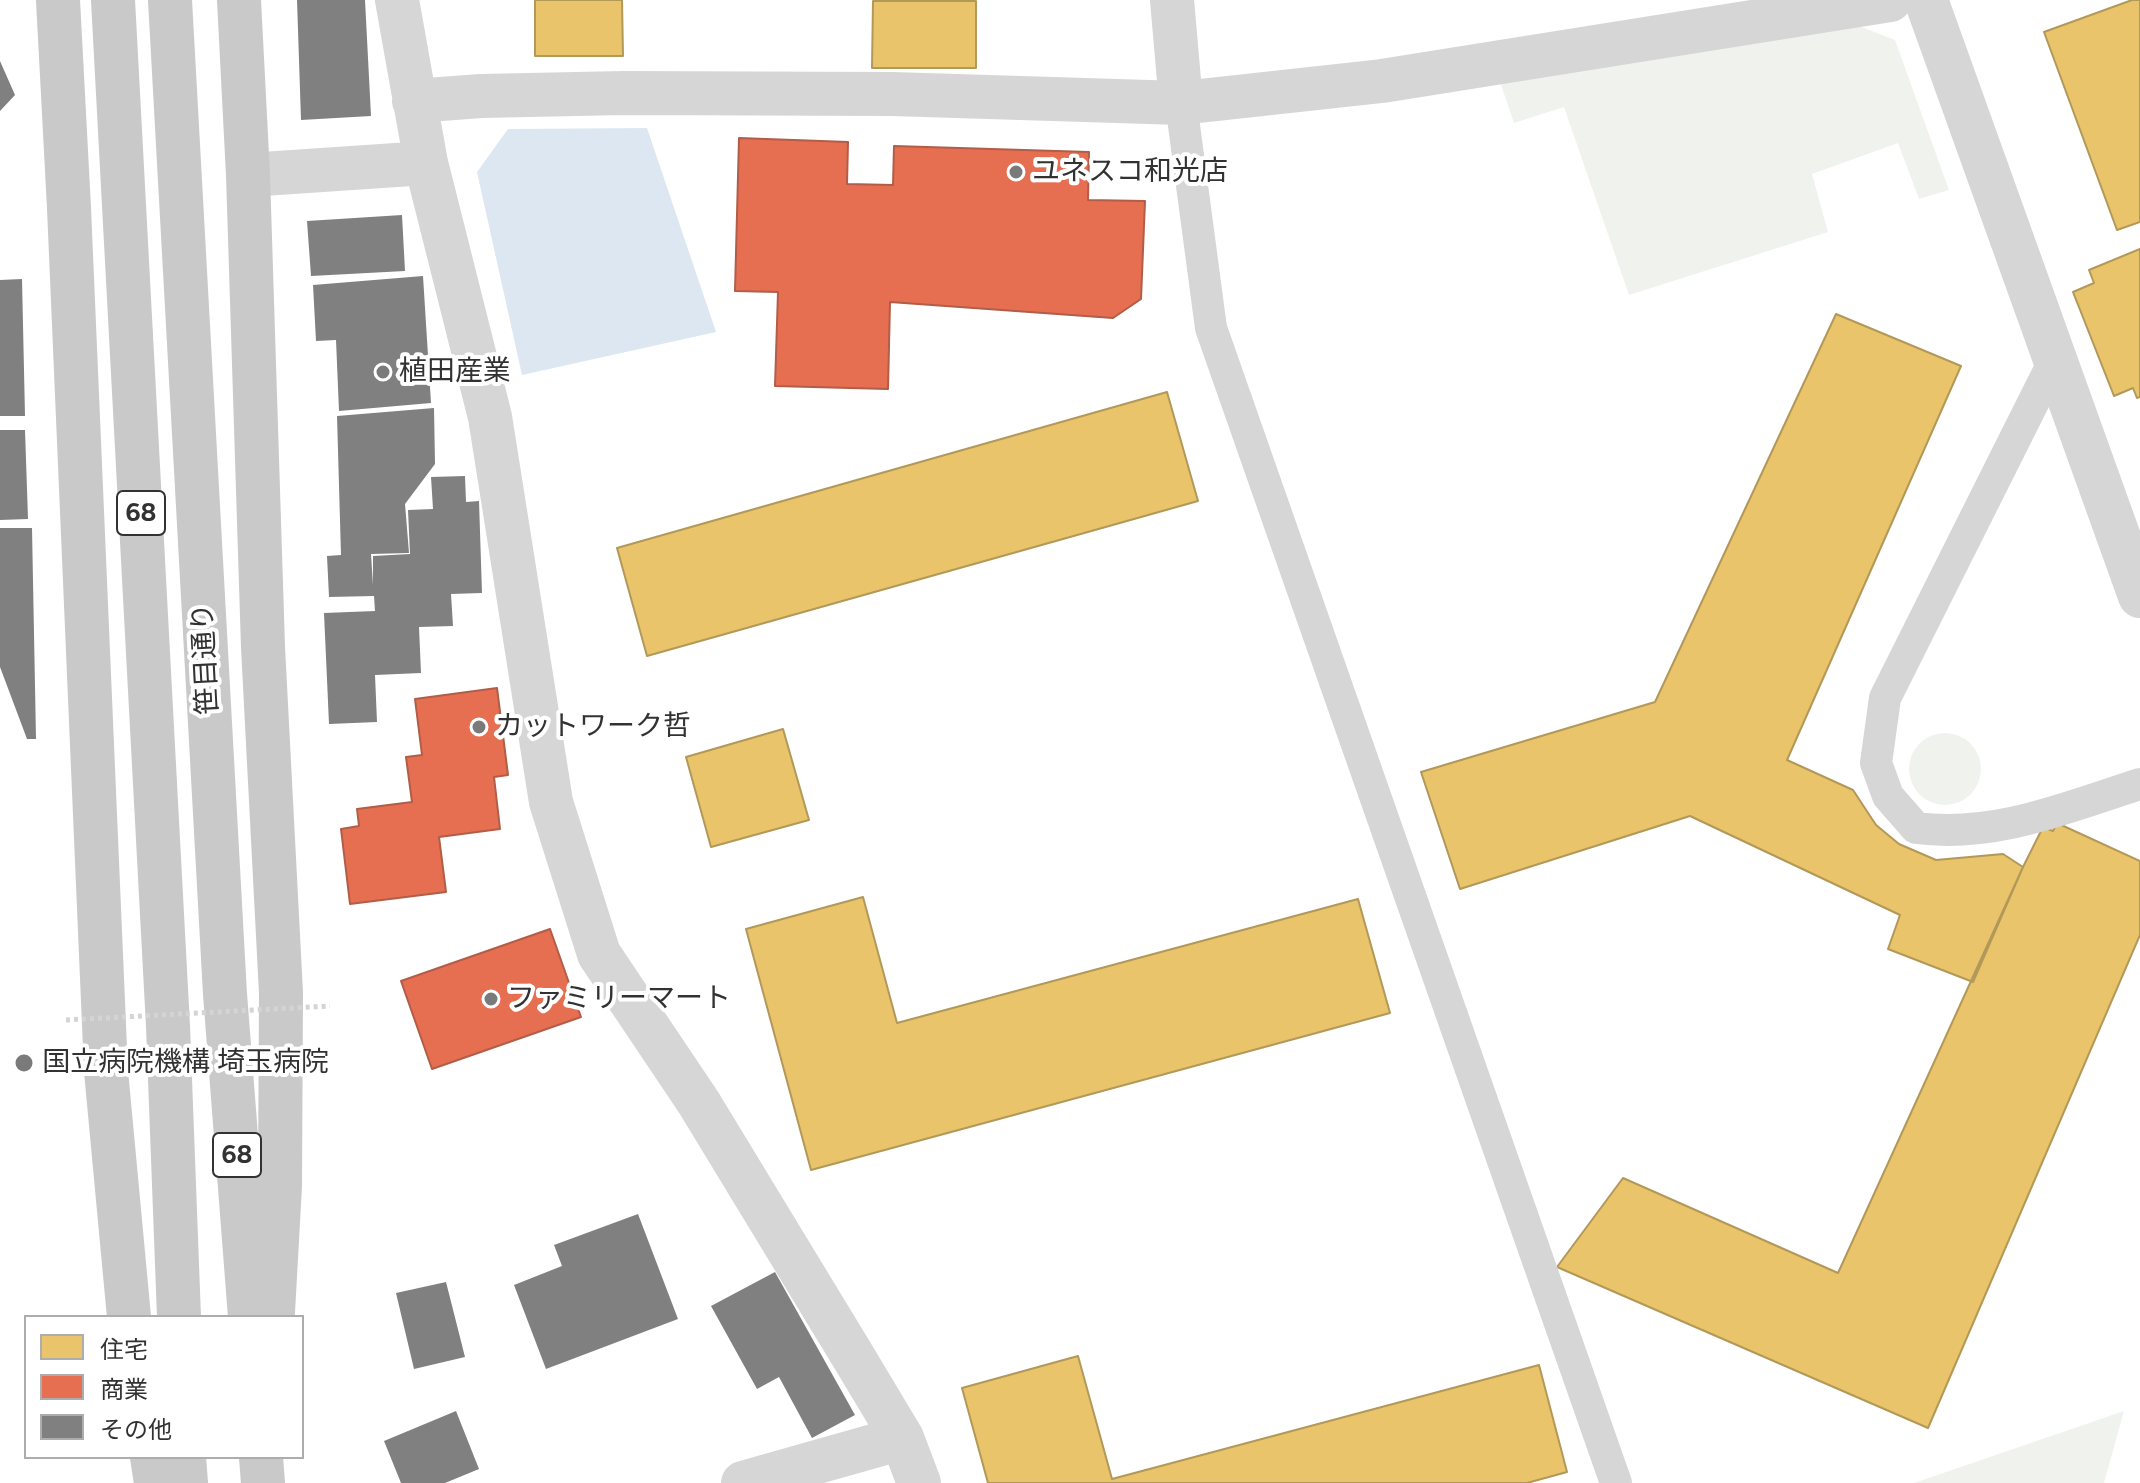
<!DOCTYPE html>
<html>
<head>
<meta charset="utf-8">
<style>
  body { margin:0 }
  #map { position:relative; width:2140px; height:1483px; overflow:hidden; background:#fff; font-family:Figtree,"Noto Sans JP",sans-serif }
  canvas { display:block }
  .legend { position:absolute; left:24px; top:1315px; width:280px; height:144px; box-sizing:border-box; background:#fff; border:2px solid #adadad; margin:0; padding:10px 14px; list-style:none; font-size:24px; color:#323232 }
  .legend li { display:flex; align-items:center; gap:16px; height:40px }
  .legend b { width:40px; border:2px solid #adadad }
</style>
</head>
<body>
<div id="map">
<canvas width="2140" height="1483"></canvas>
<ul class="legend">
<li><b style="height:22px;background:#e9c46a"></b>住宅</li>
<li><b style="height:22px;background:#e76f51"></b>商業</li>
<li><b style="height:22px;background:#808080"></b>その他</li>
</ul>
</div>
<script>
const ctx = document.querySelector('canvas').getContext('2d');
ctx.lineJoin = 'round';
function fill(path, color) {
  ctx.fillStyle = color;
  ctx.fill(path, 'evenodd');
}
function stroke(path, color, width, dash) {
  ctx.strokeStyle = color;
  ctx.lineWidth = width;
  ctx.lineCap = dash ? 'butt' : 'round';
  ctx.setLineDash(dash || []);
  ctx.stroke(path);
}
function label(font, color, halo, rows, align = 'center') {
  ctx.font = font + ' Figtree,"Noto Sans JP",sans-serif';
  ctx.lineWidth = 8;
  ctx.setLineDash([]);
  ctx.textBaseline = 'middle';
  ctx.strokeStyle = halo;
  ctx.fillStyle = color;
  for (const [text, x, y, turn = 0] of rows) {
    ctx.save();
    ctx.translate(x, y);
    ctx.rotate((+turn || 0) * Math.PI / 180);
    ctx.textAlign = isNaN(turn) ? turn : align;
    if (halo) ctx.strokeText(text, 0, 0);
    ctx.fillText(text, 0, 0);
    ctx.restore();
  }
}
fill(new Path2D(`
  M 1859,26 L 1895,40 L 1949,190 L 1919,199 L 1898,143 L 1812,174 L 1828,232 L 1629,295 L 1564,107 L 1514,123 L 1499,79 Z
  M1909 769a36 36 0 1 1 72 0a36 36 0 1 1-72 0Z
  M 2124,1411 L 2104,1483 L 1914,1483 Z`), '#f0f3ed');
fill(new Path2D(`
  M 647,128 L 716,332 L 522,375 L 477,172 L 508,129 Z`), '#dde7f1');
const homes = new Path2D(`
  M 535,0 L 622,0 L 623,56 L 535,56 Z
  M 2132,0 L 2140,0 L 2140,222 L 2117,230 L 2044,32 Z
  M 873,1 L 976,1 L 976,68 L 872,68 Z
  M 2140,249 L 2140,397 L 2137,398 L 2133,388 L 2114,396 L 2073,292 L 2094,283 L 2089,270 Z
  M 1836,314 L 1961,366 L 1787,760 L 1853,790 L 1876,825 L 1899,844 L 1936,860 L 2003,854 L 2023,867 L 1973,982 L 1888,949 L 1900,915 L 1690,816 L 1460,889 L 1421,772 L 1655,702 Z
  M 1167,392 L 1198,501 L 647,656 L 617,548 Z
  M 783,729 L 809,820 L 711,847 L 686,757 Z
  M 2057,823 L 2140,861 L 2140,935 L 1928,1428 L 1557,1267 L 1623,1178 L 1838,1273 L 2023,867 L 2043,827 L 2053,831 Z
  M 863,897 L 897,1023 L 1358,899 L 1390,1013 L 811,1170 L 746,929 Z
  M 1078,1356 L 1112,1479 L 1539,1365 L 1567,1472 L 1527,1483 L 988,1483 L 962,1388 Z`);
fill(homes, '#e9c46a');
stroke(homes, '#b29859', 2);
const shops = new Path2D(`
  M 739,138 L 848,142 L 847,184 L 893,185 L 894,146 L 1089,152 L 1088,200 L 1145,201 L 1141,299 L 1113,318 L 890,302 L 888,389 L 775,386 L 778,292 L 735,291 Z
  M 497,688 L 508,775 L 494,777 L 500,829 L 439,837 L 446,892 L 350,904 L 341,829 L 359,826 L 357,809 L 412,802 L 406,757 L 422,755 L 415,699 Z
  M 550,929 L 581,1017 L 432,1069 L 401,981 Z`);
fill(shops, '#e76f51');
stroke(shops, '#b15d48', 2);
fill(new Path2D(`
  M 297,0 L 365,0 L 371,116 L 301,120 Z
  M 0,61 L 15,95 L 0,111 Z
  M 402,215 L 405,271 L 311,276 L 307,221 Z
  M 423,276 L 431,403 L 339,411 L 336,340 L 316,341 L 313,285 Z
  M 22,279 L 25,416 L 0,416 L 0,280 Z
  M 434,408 L 435,464 L 405,504 L 409,553 L 371,554 L 373,585 L 373,556 L 410,554 L 408,510 L 433,509 L 431,477 L 465,476 L 466,502 L 479,501 L 482,593 L 451,594 L 453,626 L 419,627 L 421,673 L 375,675 L 377,722 L 329,724 L 324,613 L 375,611 L 374,596 L 329,597 L 327,556 L 341,555 L 337,416 Z
  M 0,430 L 25,430 L 28,519 L 0,520 Z
  M 0,528 L 32,528 L 36,739 L 27,739 L 0,667 Z
  M 638,1214 L 678,1319 L 546,1369 L 514,1285 L 562,1266 L 554,1245 Z
  M 775,1272 L 855,1415 L 812,1438 L 779,1377 L 757,1389 L 711,1306 Z
  M 446,1282 L 465,1357 L 414,1369 L 396,1293 Z
  M 456,1411 L 479,1469 L 445,1483 L 401,1483 L 384,1441 Z`), '#808080');
stroke(new Path2D(`
  M 1181,103 L 1211,328 L 1616,1483
  M 2055,359 L 1885,698 L 1876,763 L 1888,796 L 1916,828 C 1995,838 2065,808 2140,784`), '#d6d6d6', 32);
stroke(new Path2D(`
  M 397,0 L 426,163 L 490,417 L 551,802 L 599,954 L 699,1103 L 854,1358 L 902,1438 L 919,1483
  M 1926,0 L 2140,596
  M 414,101 L 481,96 L 624,93 L 892,94 L 1181,103 L 1172,0
  M 1181,103 L 1382,81 L 1890,0
  M 248,175 L 426,163
  M 743,1483 L 902,1438`), '#d6d6d6', 44);
stroke(new Path2D(`
  M 58,0 L 69,208 L 106,1071 L 129,1317
  M 113,0 L 168,1026 L 179,1317
  M 170,0 L 225,994 L 250,1317
  M 239,0 L 248,175 L 263,647 L 281,993 L 280,1186 L 273,1312
  M 152,1457 L 156,1483
  M 184,1457 L 186,1483
  M 261,1457 L 263,1483`), '#c9c9c9', 44);
stroke(new Path2D(`
  M 66,1020 L 330,1006`), '#d4d4d4', 5, [4, 4]);
for (const [x, y, r, color] of [
  [1016,172,8,"#7a7a7a"],
  [383,372,8,"#7a7a7a"],
  [479,727,8,"#7a7a7a"],
  [491,999,8,"#7a7a7a"],
  [24,1063,10,"#7a7a7a"]
]) {
  const dot = new Path2D();
  dot.arc(x, y, r, 0, 2 * Math.PI);
  ctx.fillStyle = color;
  ctx.fill(dot);
  stroke(dot, '#fff', 3);
}
for (const [x, y, w] of [
  [141,513,48],
  [237,1155,48]
]) {
  const box = new Path2D();
  box.roundRect(x - w / 2, y - 22, w, 44, 6);
  ctx.fillStyle = '#fff';
  ctx.fill(box);
  stroke(box, '#323232', 2);
}
label('bold 26px', '#323232', null, [
  ["68",141,513],
  ["68",237,1155]
]);
label('28px', '#323232', '#fff', [
  ["ユネスコ和光店",1032,172],
  ["植田産業",399,372],
  ["カットワーク哲",495,727],
  ["ファミリーマート",507,999],
  ["国立病院機構 埼玉病院",42,1063]
], 'left');
label('28px', '#323232', '#fff', [
  ["笹目通り",206,659,-93]
]);
</script>
</body>
</html>
